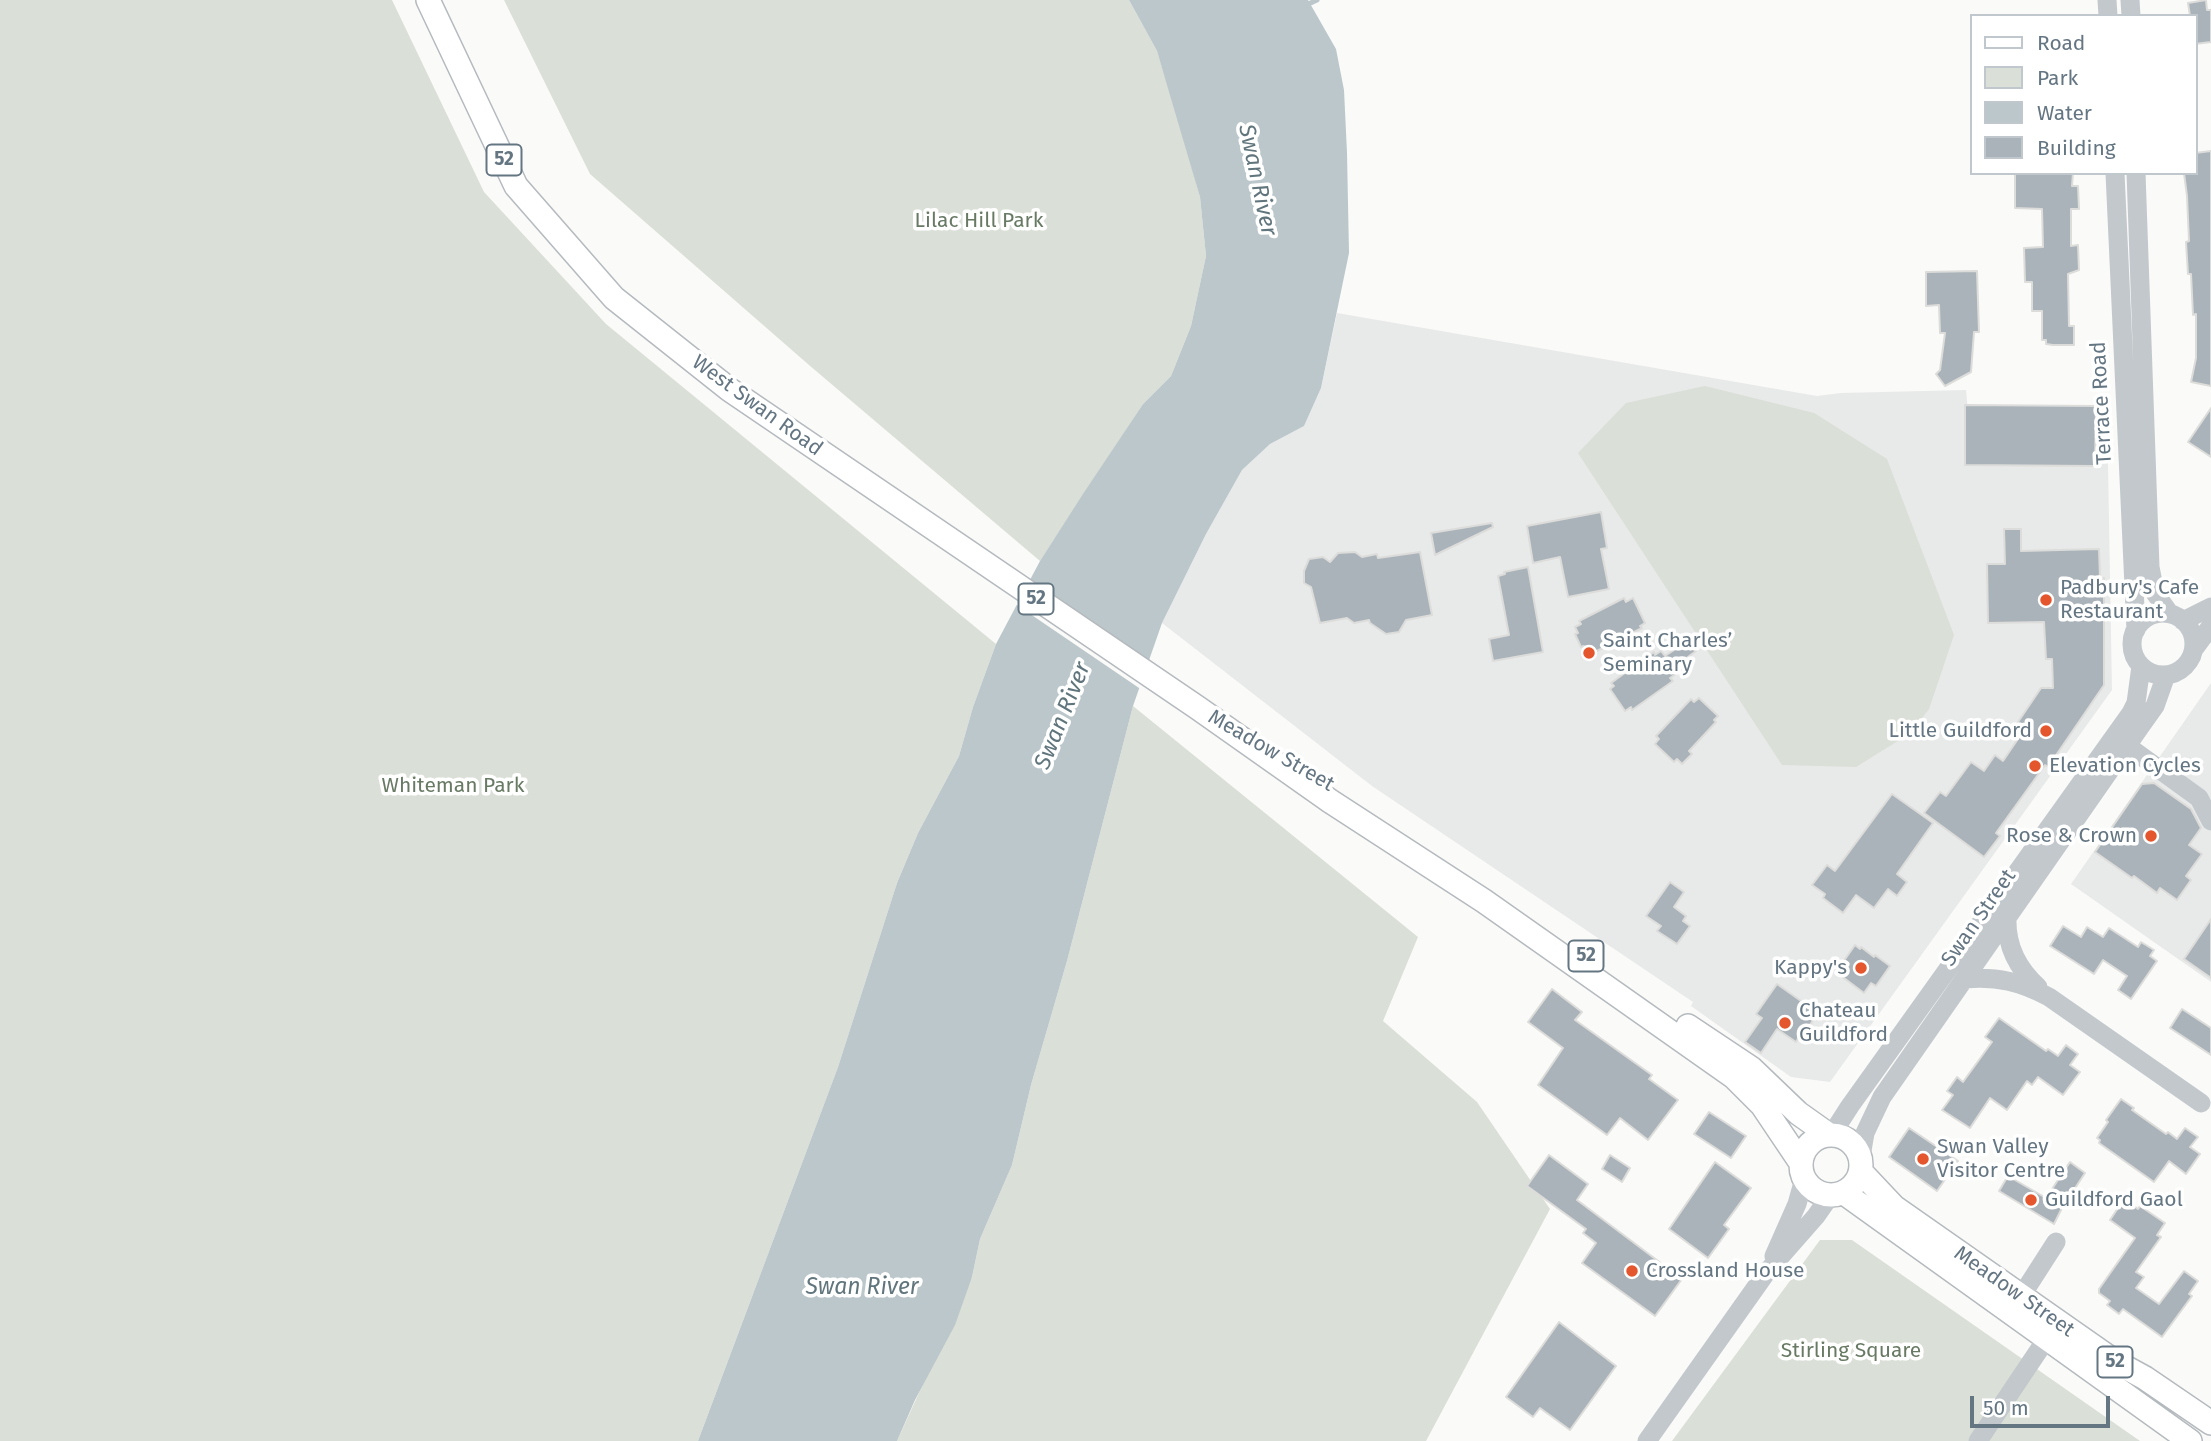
<!DOCTYPE html>
<html>
<head>
<meta charset="utf-8">
<style>
  body { margin:0 }
  #map { position:relative; width:2211px; height:1441px; overflow:hidden; background:#fafaf8; font-family:"Fira Sans",sans-serif }
  canvas { display:block }
  .legend { position:absolute; left:1970px; top:14px; width:228px; height:161px; box-sizing:border-box; background:#fff; border:2px solid #c1c8cd; margin:0; padding:9px 12px; list-style:none; font-size:21px; color:#657683 }
  .legend li { display:flex; align-items:center; gap:14px; height:35px }
  .legend b { width:35px; border:2px solid #c1c8cd }
  .scale { position:absolute; left:1970px; top:1396px; width:140px; height:32px; box-sizing:border-box; border:4px solid #657683; border-top:0; padding-left:9px; font-size:21px; line-height:24px; white-space:nowrap; color:#657683; -webkit-text-stroke:5px #fff; paint-order:stroke }
</style>
</head>
<body>
<div id="map">
<canvas width="2211" height="1441"></canvas>
<ul class="legend">
<li><b style="height:9px;background:#fff"></b>Road</li>
<li><b style="height:19px;background:#dadfd7"></b>Park</li>
<li><b style="height:19px;background:#bbc7cb"></b>Water</li>
<li><b style="height:19px;background:#aab3b9"></b>Building</li>
</ul>
<div class="scale">50 m</div>
</div>
<script>
const ctx = document.querySelector('canvas').getContext('2d');
ctx.lineJoin = 'round';
function fill(path, color) {
  ctx.fillStyle = color;
  ctx.fill(path, 'evenodd');
}
function stroke(path, color, width, dash) {
  ctx.strokeStyle = color;
  ctx.lineWidth = width;
  ctx.lineCap = dash ? 'butt' : 'round';
  ctx.setLineDash(dash || []);
  ctx.stroke(path);
}
function label(font, color, halo, rows, align = 'center') {
  ctx.font = font + ' "Fira Sans",sans-serif';
  ctx.lineWidth = 7;
  ctx.setLineDash([]);
  ctx.textBaseline = 'middle';
  ctx.strokeStyle = halo;
  ctx.fillStyle = color;
  for (const [text, x, y, turn = 0] of rows) {
    ctx.save();
    ctx.translate(x, y);
    ctx.rotate((+turn || 0) * Math.PI / 180);
    ctx.textAlign = isNaN(turn) ? turn : align;
    if (halo) ctx.strokeText(text, 0, 0);
    ctx.fillText(text, 0, 0);
    ctx.restore();
  }
}
fill(new Path2D(`
  M 1337,313 L 1817,396 L 1841,393 L 1966,390 L 1968,412 L 2107,408 L 2112,690 L 1830,1082 L 1791,1077 L 1691,1006 L 1693,1002 L 1372,786 L 1162,623 L 1206,534 L 1242,470 L 1270,444 L 1304,426 L 1321,388 Z
  M 2211,683 L 2211,982 L 2071,884 Z`), '#e8e9e9');
fill(new Path2D(`
  M 0,0 L 392,0 L 484,192 L 606,324 L 996,644 L 973,707 L 959,756 L 918,833 L 897,883 L 838,1067 L 698,1441 L 0,1441 Z
  M 504,0 L 1129,0 L 1157,51 L 1179,121 L 1200,197 L 1206,256 L 1191,326 L 1171,376 L 1143,404 L 1040,561 L 809,365 L 590,174 Z
  M 1705,386 L 1814,413 L 1887,459 L 1954,635 L 1929,709 L 1909,734 L 1856,767 L 1782,765 L 1578,453 L 1626,403 Z
  M 1133,706 L 1418,937 L 1383,1021 L 1477,1102 L 1550,1209 L 1426,1441 L 897,1441 L 972,1277 L 980,1239 L 1012,1165 L 1031,1085 L 1067,961 Z
  M 1820,1240 L 1852,1240 L 2140,1441 L 1672,1441 Z`), '#dadfd7');
fill(new Path2D(`
  M 1129,0 L 1308,0 L 1336,49 L 1344,90 L 1347,153 L 1349,253 L 1321,388 L 1304,426 L 1270,444 L 1242,470 L 1206,534 L 1162,623 L 1133,706 L 1067,961 L 1031,1085 L 1012,1165 L 980,1239 L 972,1277 L 955,1325 L 915,1400 L 897,1441 L 698,1441 L 838,1067 L 897,883 L 918,833 L 959,756 L 973,707 L 996,644 L 1040,561 L 1083,494 L 1143,404 L 1171,376 L 1191,326 L 1206,256 L 1200,197 L 1157,51 Z`), '#bbc7cb');
fill(new Path2D(`
  M 1027,578 L 1152,662 L 1142,690 L 1014,603 Z`), '#fafaf8');
stroke(new Path2D(`
  M 1304,6 L 1317,0`), '#bbc7cb', 5);
const building = new Path2D(`
  M 2206,0 L 2207,10 L 2211,10 L 2211,42 L 2195,44 L 2195,16 L 2190,16 L 2188,3 Z
  M 2211,151 L 2211,386 L 2191,382 L 2196,358 L 2196,314 L 2193,315 L 2191,274 L 2188,274 L 2186,242 L 2189,241 L 2187,196 L 2184,173 L 2195,173 L 2195,153 Z
  M 2015,173 L 2073,173 L 2072,186 L 2078,186 L 2079,209 L 2071,209 L 2071,246 L 2078,245 L 2079,270 L 2068,274 L 2069,326 L 2074,326 L 2074,345 L 2053,345 L 2046,344 L 2046,340 L 2042,340 L 2042,311 L 2032,311 L 2032,282 L 2025,282 L 2024,248 L 2043,247 L 2042,209 L 2015,208 Z
  M 1977,271 L 1979,332 L 1974,332 L 1971,372 L 1945,386 L 1936,374 L 1940,370 L 1945,333 L 1940,333 L 1939,305 L 1926,306 L 1926,272 Z
  M 1965,405 L 2096,406 L 2095,466 L 1965,465 Z
  M 2211,408 L 2211,457 L 2188,442 Z
  M 1601,512 L 1607,548 L 1601,549 L 1609,589 L 1568,597 L 1560,557 L 1533,563 L 1527,526 Z
  M 1492,523 L 1493,527 L 1435,555 L 1431,533 Z
  M 2004,529 L 2021,529 L 2021,551 L 2099,549 L 2100,578 L 2104,578 L 2104,685 L 2048,767 L 2045,765 L 1996,833 L 2000,836 L 1984,857 L 1924,813 L 1940,792 L 1946,796 L 1971,762 L 1984,771 L 1995,755 L 2003,761 L 2022,733 L 2014,728 L 2041,688 L 2053,688 L 2052,659 L 2046,659 L 2044,622 L 1988,623 L 1987,564 L 2005,564 Z
  M 1355,552 L 1362,557 L 1377,554 L 1378,558 L 1420,552 L 1432,615 L 1406,620 L 1399,632 L 1386,634 L 1370,623 L 1369,620 L 1354,623 L 1347,618 L 1320,623 L 1311,587 L 1304,583 L 1304,571 L 1309,559 L 1323,557 L 1330,562 L 1338,553 Z
  M 1528,567 L 1543,652 L 1493,661 L 1489,639 L 1509,635 L 1498,576 L 1505,574 L 1504,572 Z
  M 1624,598 L 1626,602 L 1633,598 L 1645,623 L 1640,626 L 1642,628 L 1593,653 L 1592,650 L 1587,652 L 1584,646 L 1581,647 L 1575,634 L 1578,633 L 1575,627 L 1581,624 L 1579,621 Z
  M 1689,640 L 1696,651 L 1673,668 L 1677,673 L 1670,678 L 1673,681 L 1632,710 L 1631,707 L 1625,711 L 1610,689 L 1614,686 L 1611,683 L 1654,652 L 1655,655 L 1661,651 L 1665,656 Z
  M 1699,698 L 1718,716 L 1714,720 L 1716,722 L 1689,751 L 1692,754 L 1682,764 L 1677,759 L 1674,762 L 1655,744 L 1659,739 L 1656,736 L 1691,699 L 1694,702 Z
  M 2154,783 L 2191,809 L 2201,828 L 2189,845 L 2202,854 L 2186,876 L 2191,880 L 2177,900 L 2160,888 L 2157,893 L 2134,876 L 2132,878 L 2095,852 L 2142,784 Z
  M 1892,794 L 1933,823 L 1897,874 L 1907,882 L 1897,896 L 1888,889 L 1874,908 L 1856,895 L 1843,913 L 1823,898 L 1825,894 L 1812,885 L 1827,865 L 1835,871 Z
  M 1670,882 L 1684,892 L 1674,907 L 1686,916 L 1683,921 L 1690,926 L 1677,944 L 1657,931 L 1661,926 L 1646,916 Z
  M 2211,919 L 2211,978 L 2184,959 Z
  M 2063,926 L 2081,937 L 2087,927 L 2103,937 L 2109,928 L 2138,947 L 2141,942 L 2154,950 L 2150,956 L 2157,961 L 2131,999 L 2118,990 L 2127,976 L 2103,960 L 2094,974 L 2050,946 Z
  M 1855,945 L 1860,949 L 1861,947 L 1874,957 L 1875,955 L 1890,966 L 1876,986 L 1871,983 L 1864,993 L 1836,972 Z
  M 1777,984 L 1818,1013 L 1801,1038 L 1799,1037 L 1796,1042 L 1777,1029 L 1761,1053 L 1745,1042 L 1762,1018 L 1756,1014 Z
  M 1552,989 L 1582,1012 L 1575,1020 L 1652,1075 L 1649,1079 L 1678,1100 L 1648,1140 L 1620,1118 L 1607,1135 L 1538,1085 L 1563,1048 L 1528,1022 Z
  M 2182,1009 L 2211,1028 L 2211,1055 L 2170,1028 Z
  M 1999,1018 L 2046,1051 L 2048,1049 L 2058,1056 L 2066,1045 L 2078,1054 L 2070,1065 L 2080,1072 L 2063,1095 L 2038,1077 L 2032,1085 L 2027,1081 L 2007,1110 L 1990,1098 L 1970,1128 L 1942,1110 L 1953,1095 L 1947,1091 L 1957,1077 L 1963,1082 L 1992,1042 L 1985,1037 Z
  M 2121,1099 L 2134,1108 L 2132,1110 L 2166,1134 L 2168,1132 L 2177,1139 L 2185,1128 L 2198,1137 L 2190,1147 L 2200,1154 L 2186,1174 L 2169,1161 L 2154,1182 L 2099,1143 L 2100,1140 L 2097,1138 L 2108,1122 L 2106,1120 Z
  M 1709,1112 L 1746,1136 L 1731,1158 L 1694,1134 Z
  M 1909,1128 L 1958,1161 L 1937,1191 L 1889,1157 Z
  M 1549,1155 L 1588,1184 L 1577,1200 L 1682,1279 L 1655,1316 L 1582,1263 L 1596,1243 L 1583,1233 L 1586,1229 L 1527,1186 Z
  M 1610,1155 L 1630,1168 L 1622,1182 L 1602,1169 Z
  M 1715,1162 L 1751,1188 L 1724,1225 L 1729,1229 L 1708,1258 L 1669,1229 Z
  M 2070,1162 L 2085,1173 L 2062,1208 L 2054,1224 L 1999,1191 L 2008,1176 L 2046,1198 Z
  M 2124,1199 L 2138,1209 L 2140,1206 L 2165,1223 L 2157,1235 L 2161,1237 L 2136,1272 L 2144,1277 L 2136,1288 L 2159,1304 L 2184,1271 L 2198,1281 L 2189,1294 L 2192,1296 L 2162,1337 L 2123,1309 L 2119,1314 L 2107,1305 L 2110,1301 L 2099,1293 L 2099,1289 L 2135,1238 L 2110,1220 Z
  M 1559,1322 L 1616,1366 L 1570,1430 L 1540,1408 L 1533,1417 L 1506,1397 Z`);
fill(building, '#aab3b9');
stroke(building, '#dcdcda', 2);
const major = new Path2D(`
  M 428,0 L 516,186 L 614,298 L 730,390 L 1198,708 L 1330,801 L 1484,901 L 1734,1077 L 1762,1105 L 1801,1163
  M 1688,1026 L 1751,1068 L 1798,1113 L 1829,1135
  M1801 1165a30 30 0 1 1 60 0a30 30 0 1 1-60 0Z
  M 1861,1172 L 1894,1207 L 2114,1361 L 2145,1378 L 2211,1423
  M 1844,1193 L 2190,1441`);
stroke(major, '#b5babe', 26);
stroke(new Path2D(`
  M 2107,0 L 2108,16
  M 2130,0 L 2131,16
  M 2115,173 L 2136,630
  M 2136,173 L 2150,567 L 2155,593 L 2170,614
  M2132 644a31 31 0 1 1 62 0a31 31 0 1 1-62 0Z
  M 2183,621 L 2211,607
  M 2194,649 L 2211,626
  M 2119,740 L 2199,798 L 2211,821
  M 2007,918 C 2006,946 2017,968 2038,987
  M 1965,979 C 1997,976 2021,982 2049,997 L 2201,1103
  M 1832,1134 L 1850,1106 L 2131,713 L 2136,703 L 2141,666
  M 1861,1156 L 1865,1133 L 1882,1097 L 2140,727 L 2155,706 L 2166,675
  M 1774,1256 L 1797,1204 L 1804,1179
  M 2013,1309 L 2056,1242
  M 1647,1441 L 1766,1273 L 1816,1216 L 1830,1196
  M 1978,1441 L 2047,1338`), '#c3c8cc', 19);
stroke(major, '#fff', 23);
for (const [x, y, r, color] of [
  [2046,600,7,"#e4572e"],
  [1589,653,7,"#e4572e"],
  [2046,731,7,"#e4572e"],
  [2035,766,7,"#e4572e"],
  [2151,836,7,"#e4572e"],
  [1861,968,7,"#e4572e"],
  [1785,1023,7,"#e4572e"],
  [1923,1159,7,"#e4572e"],
  [2031,1200,7,"#e4572e"],
  [1632,1271,7,"#e4572e"]
]) {
  const dot = new Path2D();
  dot.arc(x, y, r, 0, 2 * Math.PI);
  ctx.fillStyle = color;
  ctx.fill(dot);
  stroke(dot, '#fff', 2.5);
}
for (const [x, y, w] of [
  [504,160,35],
  [1036,599,35],
  [1586,956,35],
  [2115,1362,35]
]) {
  const box = new Path2D();
  box.roundRect(x - w / 2, y - 15.5, w, 31, 5);
  ctx.fillStyle = '#fff';
  ctx.fill(box);
  stroke(box, '#657683', 2);
}
label('bold 19px', '#657683', null, [
  ["52",504,160],
  ["52",1036,599],
  ["52",1586,956],
  ["52",2115,1362]
]);
label('21px', '#687a64', '#fff', [
  ["Lilac Hill Park",979,221],
  ["Whiteman Park",453,786],
  ["Stirling Square",1851,1351]
]);
label('21px', '#657683', '#fff', [
  ["Terrace Road",2102,403,-93],
  ["West Swan Road",757,406,36],
  ["Meadow Street",1271,751,30],
  ["Swan Street",1979,918,-55],
  ["Meadow Street",2014,1292,35]
]);
label('21px', '#657683', '#fff', [
  ["Padbury's Cafe",2060,588],
  ["Restaurant",2060,612],
  ["Saint Charles’",1603,641],
  ["Seminary",1603,665],
  ["Little Guildford",2032,731,"right"],
  ["Elevation Cycles",2049,766],
  ["Rose & Crown",2137,836,"right"],
  ["Kappy's",1847,968,"right"],
  ["Chateau",1799,1011],
  ["Guildford",1799,1035],
  ["Swan Valley",1937,1147],
  ["Visitor Centre",1937,1171],
  ["Guildford Gaol",2045,1200],
  ["Crossland House",1646,1271]
], 'left');
label('italic 23px', '#60757c', '#fff', [
  ["Swan River",1257,180,78],
  ["Swan River",1063,716,-68],
  ["Swan River",862,1288]
]);
</script>
</body>
</html>
